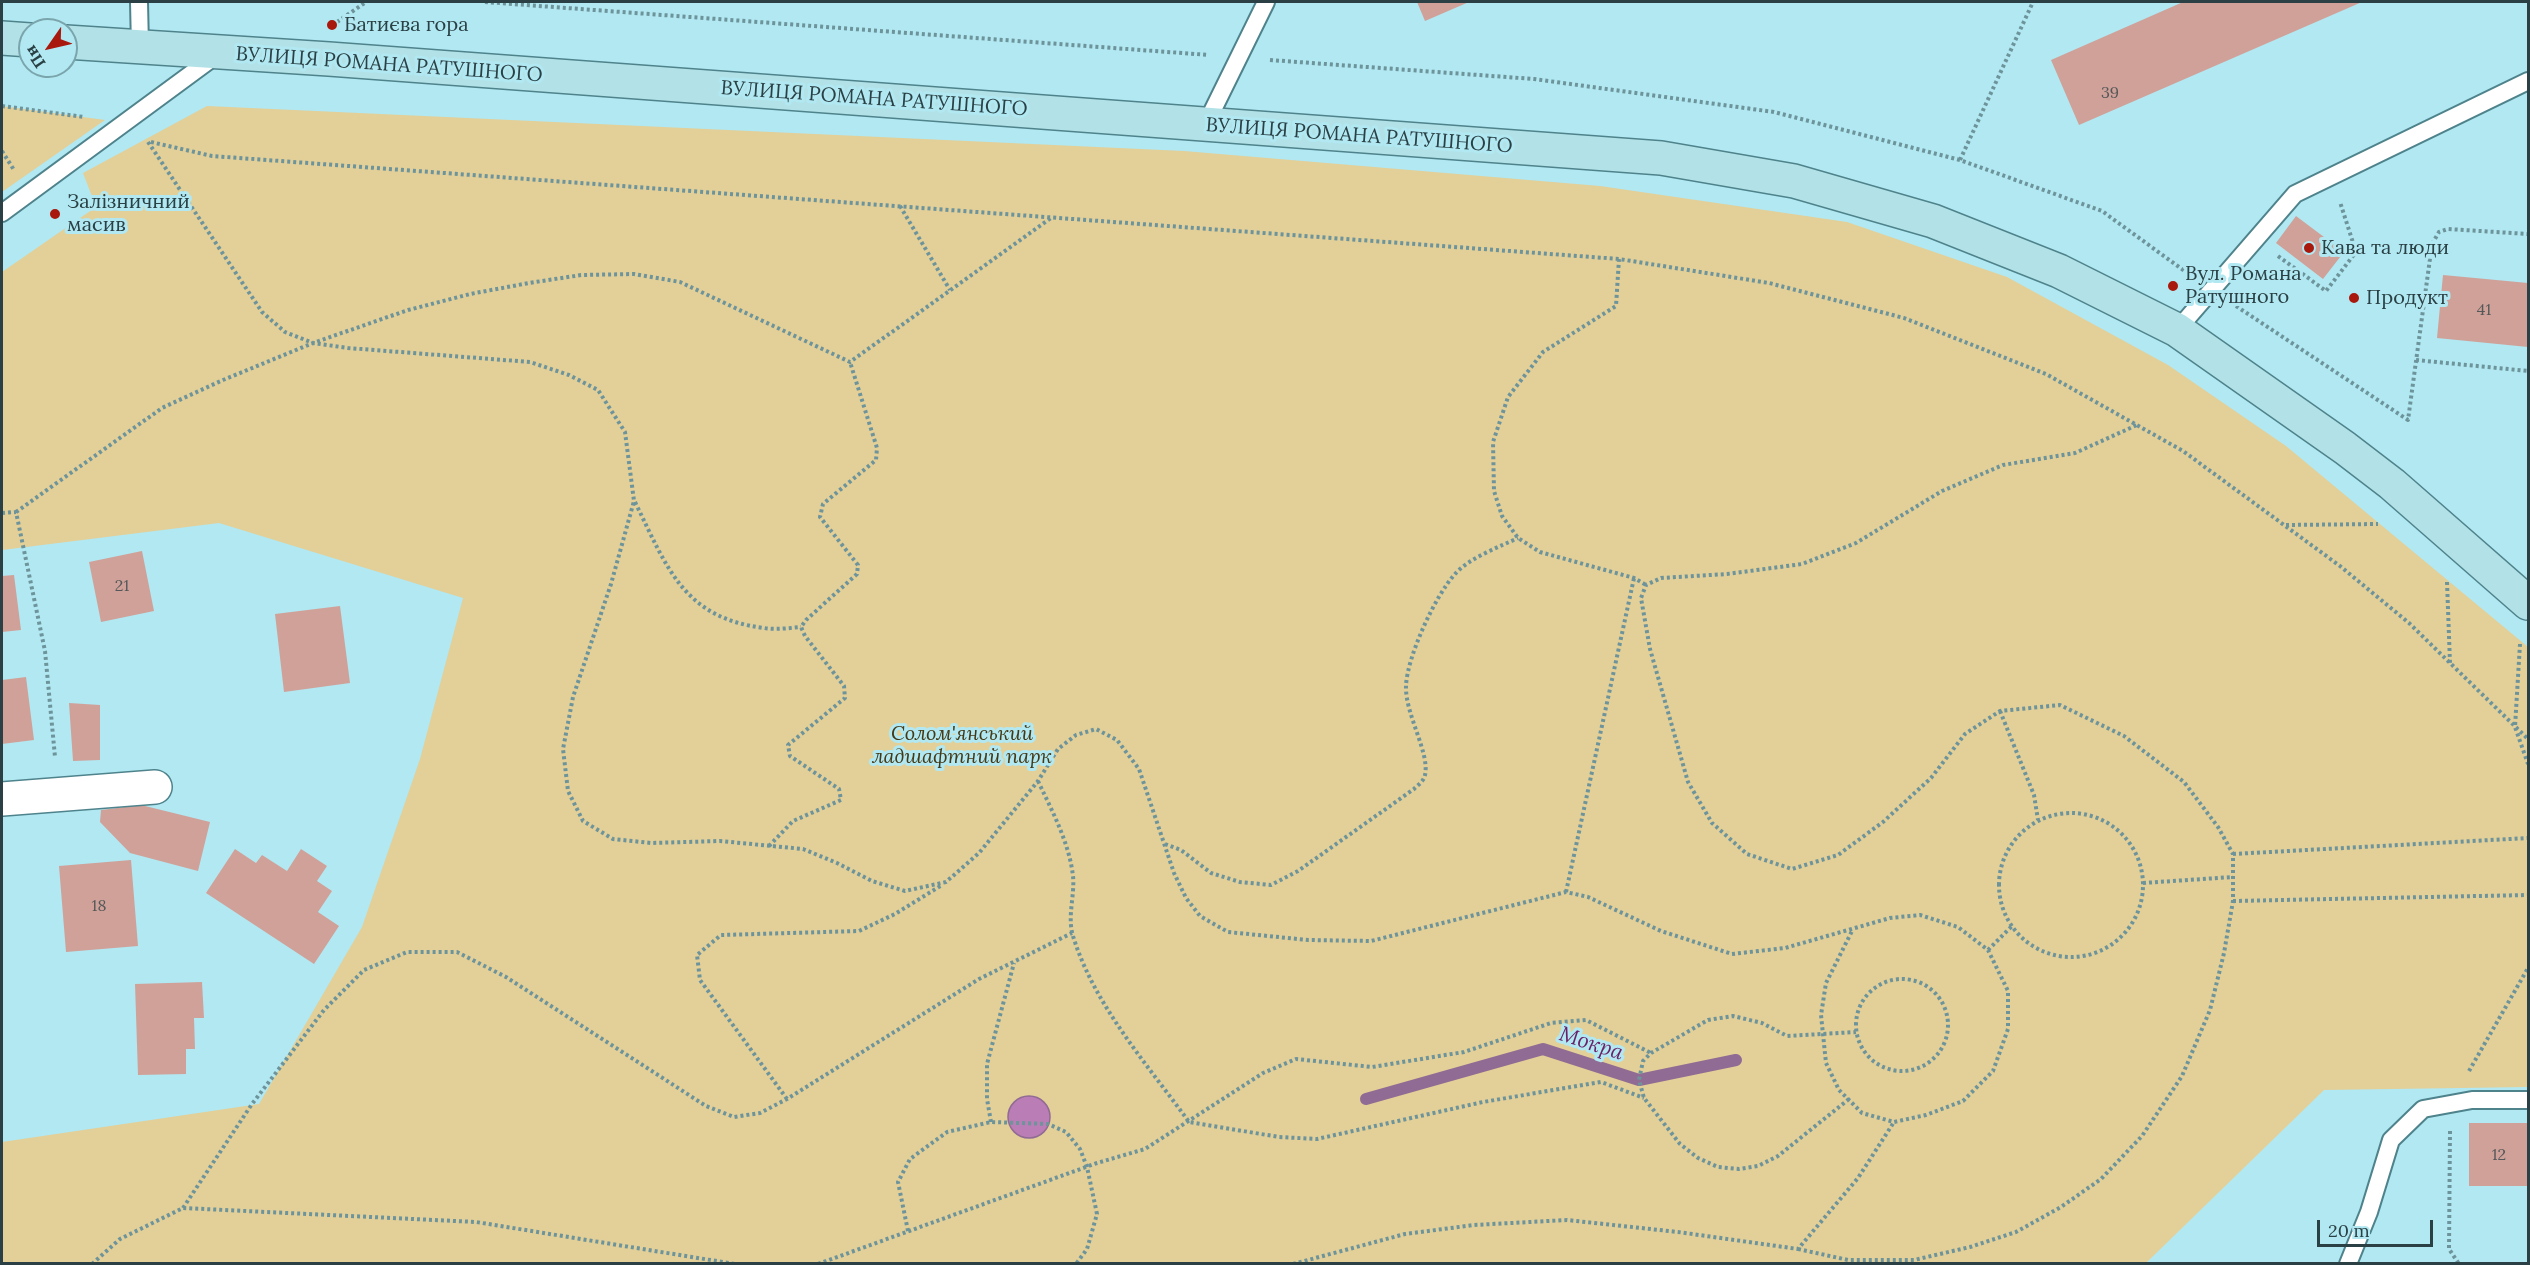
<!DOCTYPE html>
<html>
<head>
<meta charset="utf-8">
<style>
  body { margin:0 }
  #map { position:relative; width:2530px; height:1265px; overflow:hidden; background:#b1e8f2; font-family:Lora,serif }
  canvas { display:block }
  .frame { position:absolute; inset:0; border:3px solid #2a4044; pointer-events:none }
  .north { position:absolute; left:18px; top:18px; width:60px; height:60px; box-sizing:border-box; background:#b1e8f2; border:2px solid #7ba5ac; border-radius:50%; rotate:236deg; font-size:16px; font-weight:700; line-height:24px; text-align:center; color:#2a4044 }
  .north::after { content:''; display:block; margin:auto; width:21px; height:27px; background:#a9180c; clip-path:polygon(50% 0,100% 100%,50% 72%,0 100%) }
  .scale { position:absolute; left:2317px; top:1220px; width:116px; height:27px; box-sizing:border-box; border:3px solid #2a4044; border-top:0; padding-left:8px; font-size:18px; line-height:21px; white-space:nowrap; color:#2a4044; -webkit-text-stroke:4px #b1e8f2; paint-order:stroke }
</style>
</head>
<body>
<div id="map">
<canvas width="2530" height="1265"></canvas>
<div class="frame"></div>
<div class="north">Пн</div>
<div class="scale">20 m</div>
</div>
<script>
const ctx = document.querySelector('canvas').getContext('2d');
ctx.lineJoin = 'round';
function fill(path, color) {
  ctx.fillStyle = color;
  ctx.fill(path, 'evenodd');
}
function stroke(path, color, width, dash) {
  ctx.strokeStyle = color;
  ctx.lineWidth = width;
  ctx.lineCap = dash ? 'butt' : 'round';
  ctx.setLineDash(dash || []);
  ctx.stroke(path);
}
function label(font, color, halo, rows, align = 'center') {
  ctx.font = font + ' Lora,serif';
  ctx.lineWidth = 6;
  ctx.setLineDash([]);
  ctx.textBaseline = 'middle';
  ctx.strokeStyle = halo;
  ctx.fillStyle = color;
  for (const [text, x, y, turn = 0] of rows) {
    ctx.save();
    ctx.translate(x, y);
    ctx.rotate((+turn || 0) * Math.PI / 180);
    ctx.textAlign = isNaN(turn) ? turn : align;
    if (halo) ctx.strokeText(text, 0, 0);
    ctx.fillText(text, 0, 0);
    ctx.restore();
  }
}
fill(new Path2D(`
  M 2,106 L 105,120 L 2,192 Z
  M 207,106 L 1184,151 L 1600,186 L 1847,222 L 2007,277 L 2168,365 L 2286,446 L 2528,647 L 2528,1087 L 2324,1090 L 2146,1263 L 2,1263 L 2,1142 L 259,1104 L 362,927 L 420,759 L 463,598 L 219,523 L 2,550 L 2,272 L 96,207 L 83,173 Z`), '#e3cf98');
const water = new Path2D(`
  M1008 1117a21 21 0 1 1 42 0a21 21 0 1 1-42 0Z`);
fill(water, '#bb7db5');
stroke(water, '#906b93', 1.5);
stroke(new Path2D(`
  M 1366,1099 L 1543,1049 L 1639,1080 L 1736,1060`), '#906b93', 12);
fill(new Path2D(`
  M 1417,2 L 1469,2 L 1425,21 Z
  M 2183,2 L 2362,2 L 2079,125 L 2051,60 Z
  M 2296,216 L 2344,252 L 2323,279 L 2276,243 Z
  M 2443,275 L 2528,283 L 2528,347 L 2437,338 Z
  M 142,551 L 154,611 L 101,622 L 89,562 Z
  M 14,575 L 21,630 L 2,632 L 2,576 Z
  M 340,606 L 350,683 L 284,692 L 275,614 Z
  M 26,677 L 34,740 L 2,744 L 2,680 Z
  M 69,703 L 100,705 L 100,760 L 73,761 Z
  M 141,805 L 210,822 L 198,871 L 130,853 L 100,822 L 101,810 Z
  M 235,849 L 256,863 L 262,855 L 287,871 L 301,849 L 327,866 L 317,881 L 332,891 L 318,912 L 339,926 L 314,964 L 206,893 Z
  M 131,860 L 138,946 L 66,952 L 59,866 Z
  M 202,982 L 204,1018 L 194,1018 L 195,1049 L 186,1049 L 186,1074 L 138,1075 L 135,984 Z
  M 2469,1123 L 2528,1123 L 2528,1186 L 2469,1186 Z`), '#d0a199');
const lane = new Path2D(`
  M 139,2 L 140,47
  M 1206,124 L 1266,2
  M 2,213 L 218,54
  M 2177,330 L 2295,194 L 2528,81
  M 2348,1264 L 2369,1212 L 2391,1140 L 2423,1109 L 2472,1100 L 2528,1100`);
const street = new Path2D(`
  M 2,799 L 155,787`);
const secondary = new Path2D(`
  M 2,38 L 30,40
  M 66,42 L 329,59 L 1661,158 L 1794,181 L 1933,221 L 2059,271 L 2177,330 L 2345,448 L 2392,484 L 2528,603`);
stroke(lane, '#4f838c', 20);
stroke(street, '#4f838c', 36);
stroke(secondary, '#4f838c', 36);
stroke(new Path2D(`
  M 485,2 L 1209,55
  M 337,22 L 366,2
  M 1270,60 L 1534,79 L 1774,112 L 1960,160 L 2102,211 L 2190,275
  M 2,106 L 84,117
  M 148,142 L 262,312 L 285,332 L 313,343 L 348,348 L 530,362 L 569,375 L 598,390 L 625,432 L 634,501 L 611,584 L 573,697 L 563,749 L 568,791 L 583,821 L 613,839 L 651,843 L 720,841 L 803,849 L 837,863 L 872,881 L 905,891 L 946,882 L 979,853 L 1038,781 L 1058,749 L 1076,735 L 1096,729 L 1117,740 L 1139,769 L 1174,873 L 1186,898 L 1200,916 L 1228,932 L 1308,940 L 1371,941 L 1566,892 L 1588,897 L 1661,931 L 1732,954 L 1785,948 L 1890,918 L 1920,915 L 1958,927 L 1988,950 L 2008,991 L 2008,1029 L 1993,1071 L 1963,1101 L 1926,1115 L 1894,1122 L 1862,1113 L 1839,1090 L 1826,1063 L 1821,1015 L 1826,983 L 1852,931
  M 151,142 L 212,156 L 1619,259 L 1769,283 L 1904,318 L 2046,374 L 2183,451 L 2340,566 L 2409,623 L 2528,739
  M 2,151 L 14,170
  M 1960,160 L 2033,2
  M 900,206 L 950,290
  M 2278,256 L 2326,291 L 2356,252 L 2340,202
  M 1619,259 L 1616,306 L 1543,352 L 1508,397 L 1493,442 L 1494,491 L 1502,516 L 1518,538 L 1540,552 L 1634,578 L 1646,585
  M 2236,306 L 2408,420 L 2432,244 L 2439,232 L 2448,229 L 2528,234
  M 2416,360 L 2528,371
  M 635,502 C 667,567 683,618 764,628 C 776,630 789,628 801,627
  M 16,512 L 162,408 L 223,380 L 313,343 L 408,310 L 470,294 L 529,283 L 581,275 L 634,274 L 680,282 L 850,362 L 1051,218
  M 2,513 L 16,512 L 45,651 L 55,757
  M 2286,525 L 2378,524
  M 2447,582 L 2450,663
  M 2520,644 L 2515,727 L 2528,764
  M 2000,711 L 2034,795 L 2038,820
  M 1038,781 C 1052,811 1069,842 1073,876 C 1075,895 1067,917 1073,936 C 1094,1005 1147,1064 1189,1122 L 1279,1137 L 1317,1139 L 1483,1102 L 1601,1082 L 1644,1098
  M1999 885a72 72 0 1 1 144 0a72 72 0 1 1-144 0Z
  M 1165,844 L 1181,850 L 1211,873 L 1240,882 L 1271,885 L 1298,871 L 1414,789 C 1418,785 1424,781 1425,775 C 1430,753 1405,714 1406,686 C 1407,657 1435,596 1455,574 C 1469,558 1499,547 1518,538
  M 769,846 L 793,821 L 841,800 L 839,789 L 790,756 L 788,745 L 845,698 L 844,686 L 805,636 L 801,627 L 806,620 L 857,574 L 858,565 L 820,517 L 823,504 L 876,460 L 877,448 L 850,362
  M 2233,854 L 2528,838
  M 2143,883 L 2233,877
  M 1566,892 L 1634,578
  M 2233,901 L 2528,895
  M 1988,950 L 2012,926
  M1856 1025a46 46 0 1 1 92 0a46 46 0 1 1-92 0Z
  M 2469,1071 L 2528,968
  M 787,1099 L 700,980 L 697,955 L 721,935 L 859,931 L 895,914 L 942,885
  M 1849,1099 L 1778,1156 L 1758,1166 L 1739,1169 L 1718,1167 L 1698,1158 L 1680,1144 L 1644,1098 L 1639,1080 L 1643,1061 L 1651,1053 L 1708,1020 L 1733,1016 L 1762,1023 L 1787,1036 L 1856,1032
  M 991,1122 L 987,1099 L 987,1064 L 1014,963
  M 2450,1131 L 2449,1249 L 2459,1264
  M 183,1208 L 252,1104 L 324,1010 L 364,970 L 407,952 L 457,952 L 506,977 L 706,1106 L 734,1117 L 760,1113 L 787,1099 L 979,979 L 1072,933
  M 908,1231 L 898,1182 L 910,1159 L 947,1132 L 991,1122 L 1048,1124 L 1066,1132 L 1080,1149 L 1087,1167 L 1097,1214 L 1087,1249 L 1076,1264
  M 1798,1249 L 1848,1260 L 1914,1260 L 1970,1247 L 2016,1232 L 2061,1207 L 2101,1179 L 2142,1136 L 2182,1076 L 2210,1010 L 2224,953 L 2233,901 L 2233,854 L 2218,827 L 2184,782 L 2124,736 L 2060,705 L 2000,711 L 1965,734 L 1931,778 L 1883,822 L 1838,855 L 1792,869 L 1747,854 L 1712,823 L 1688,782 L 1650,649 L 1641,598 L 1646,585 L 1661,578 L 1727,574 L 1802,564 L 1856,543 L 1942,491 L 2003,465 L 2075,453 L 2137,425
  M 92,1264 L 120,1239 L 183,1208 L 476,1222 L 735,1264
  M 818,1264 L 1097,1163 L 1145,1149 L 1263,1073 L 1296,1059 L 1372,1067 L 1464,1052 L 1551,1023 L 1586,1020 L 1651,1053
  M 1293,1264 L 1405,1234 L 1474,1225 L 1567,1220 L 1678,1232 L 1798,1249 L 1858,1178 L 1894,1122`), '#6e949b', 4, [3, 3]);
stroke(lane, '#fff', 16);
stroke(street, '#fff', 33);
stroke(secondary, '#b2e2e7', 33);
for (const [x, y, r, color] of [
  [332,25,6,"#a9180c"],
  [55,214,6,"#a9180c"],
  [2309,248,6,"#a9180c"],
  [2173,286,6,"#a9180c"],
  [2354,298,6,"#a9180c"]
]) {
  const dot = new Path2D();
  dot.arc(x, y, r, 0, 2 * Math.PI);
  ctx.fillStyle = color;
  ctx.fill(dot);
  stroke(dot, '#b1e8f2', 2);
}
label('16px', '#545859', null, [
  ["39",2110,93],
  ["41",2484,310],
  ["21",122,586],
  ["18",99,906],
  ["12",2499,1155]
]);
label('20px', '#2a4044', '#b1e8f2', [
  ["Батиєва гора",344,25],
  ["Залізничний",67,202],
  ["масив",67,225],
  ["Кава та люди",2321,248],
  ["Вул. Романа",2185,274],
  ["Ратушного",2185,297],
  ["Продукт",2366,298]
], 'left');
label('20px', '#2a4044', '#b1e8f2', [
  ["ВУЛИЦЯ РОМАНА РАТУШНОГО",389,65,4],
  ["ВУЛИЦЯ РОМАНА РАТУШНОГО",874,99,4],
  ["ВУЛИЦЯ РОМАНА РАТУШНОГО",1359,136,4]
]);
label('italic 20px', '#453814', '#b1e8f2', [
  ["Солом'янський",962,734],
  ["ладшафтний парк",962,757]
]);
label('italic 21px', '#6a1f66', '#b1e8f2', [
  ["Мокра",1591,1044,18]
]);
</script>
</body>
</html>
